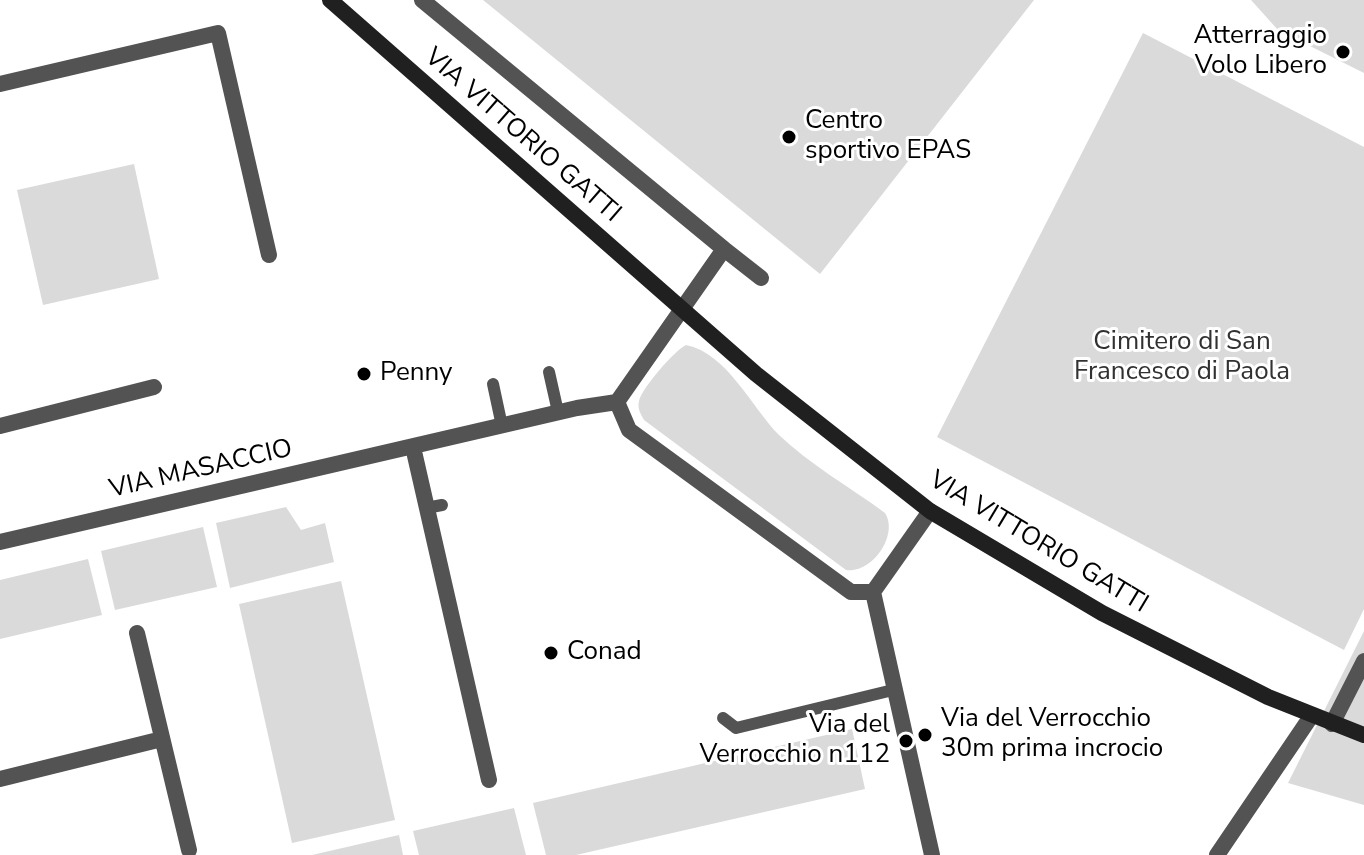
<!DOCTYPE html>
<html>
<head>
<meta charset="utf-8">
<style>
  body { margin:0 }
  canvas { display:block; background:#fff }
</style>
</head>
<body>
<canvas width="1364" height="855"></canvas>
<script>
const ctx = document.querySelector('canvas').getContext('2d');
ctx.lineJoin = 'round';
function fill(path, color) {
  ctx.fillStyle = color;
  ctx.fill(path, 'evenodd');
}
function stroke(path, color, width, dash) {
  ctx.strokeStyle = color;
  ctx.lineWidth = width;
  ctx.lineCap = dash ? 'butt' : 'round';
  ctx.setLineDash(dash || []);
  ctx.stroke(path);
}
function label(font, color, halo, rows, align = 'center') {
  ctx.font = font + ' "Nunito Sans",sans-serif';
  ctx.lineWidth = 6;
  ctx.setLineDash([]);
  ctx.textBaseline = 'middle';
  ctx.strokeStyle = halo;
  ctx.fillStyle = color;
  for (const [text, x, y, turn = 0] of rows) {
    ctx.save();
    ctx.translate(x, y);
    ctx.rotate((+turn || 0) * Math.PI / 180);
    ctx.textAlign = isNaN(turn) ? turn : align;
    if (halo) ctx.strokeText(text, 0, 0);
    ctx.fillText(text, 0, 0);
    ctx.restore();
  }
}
fill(new Path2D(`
  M 483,0 L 1034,0 L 820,274 Z
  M 1251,0 L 1364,0 L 1364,73 L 1278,30 Z
  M 1143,33 L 1364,147 L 1364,609 L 1344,650 L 937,437 Z
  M 134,164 L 159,279 L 43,305 L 17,190 Z
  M 686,345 C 727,353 752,408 779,435 C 809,464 850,487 885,513 C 899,535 872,574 846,570 L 644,420 C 641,414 637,409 639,401 C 642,388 674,351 686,345 Z
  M 286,507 L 301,530 L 325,523 L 334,562 L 230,588 L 216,523 Z
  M 203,527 L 217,587 L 115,610 L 101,551 Z
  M 88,559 L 102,615 L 0,639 L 0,580 Z
  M 341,581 L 395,820 L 292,843 L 239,604 Z
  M 1364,631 L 1364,805 L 1288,783 Z
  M 852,729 L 865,789 L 576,855 L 546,855 L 533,803 Z
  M 514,808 L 526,855 L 419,855 L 413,831 Z
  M 399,835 L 403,855 L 312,855 Z`), '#dadada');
stroke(new Path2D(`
  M 549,372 L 558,412
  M 493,384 L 502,426
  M 426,508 L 442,505
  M 723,718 L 736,728 L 893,690`), '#535353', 12);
stroke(new Path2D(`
  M 422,0 L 724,249 L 617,402
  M 0,84 L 218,33 L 269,255
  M 724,249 L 761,278
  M 617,402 L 629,430 L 851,592 L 873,592
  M 0,426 L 154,387
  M 413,447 L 489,780
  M 930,511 L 873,592 L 932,855
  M 0,542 L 577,408 L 617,402
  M 137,633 L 189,850
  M 1332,724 L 1364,661
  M 0,779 L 162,739
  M 1217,855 L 1312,715`), '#535353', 16);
stroke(new Path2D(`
  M 330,0 L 756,374 L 930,511 L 1102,613 L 1268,697 L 1364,735`), '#202020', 16);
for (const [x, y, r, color] of [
  [1343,52,8,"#000"],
  [789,137,8,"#000"],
  [364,374,8,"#000"],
  [551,653,8,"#000"],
  [925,735,8,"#000"],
  [906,741,8,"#000"]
]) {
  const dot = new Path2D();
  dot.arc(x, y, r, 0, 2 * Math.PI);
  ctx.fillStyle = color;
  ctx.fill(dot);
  stroke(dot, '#fff', 3);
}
label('26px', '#000', '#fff', [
  ["Atterraggio",1327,37,"right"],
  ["Volo Libero",1327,67,"right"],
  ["Centro",805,122],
  ["sportivo EPAS",805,152],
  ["Penny",380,374],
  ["Conad",567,653],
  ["Via del Verrocchio",941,720],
  ["30m prima incrocio",941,750],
  ["Via del",890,726,"right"],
  ["Verrocchio n112",890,756,"right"]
], 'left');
label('26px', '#000', '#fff', [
  ["VIA VITTORIO GATTI",522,136,41],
  ["VIA MASACCIO",201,470,-13],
  ["VIA VITTORIO GATTI",1038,543,31]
]);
label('26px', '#313131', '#fff', [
  ["Cimitero di San",1182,343],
  ["Francesco di Paola",1182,373]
]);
</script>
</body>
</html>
